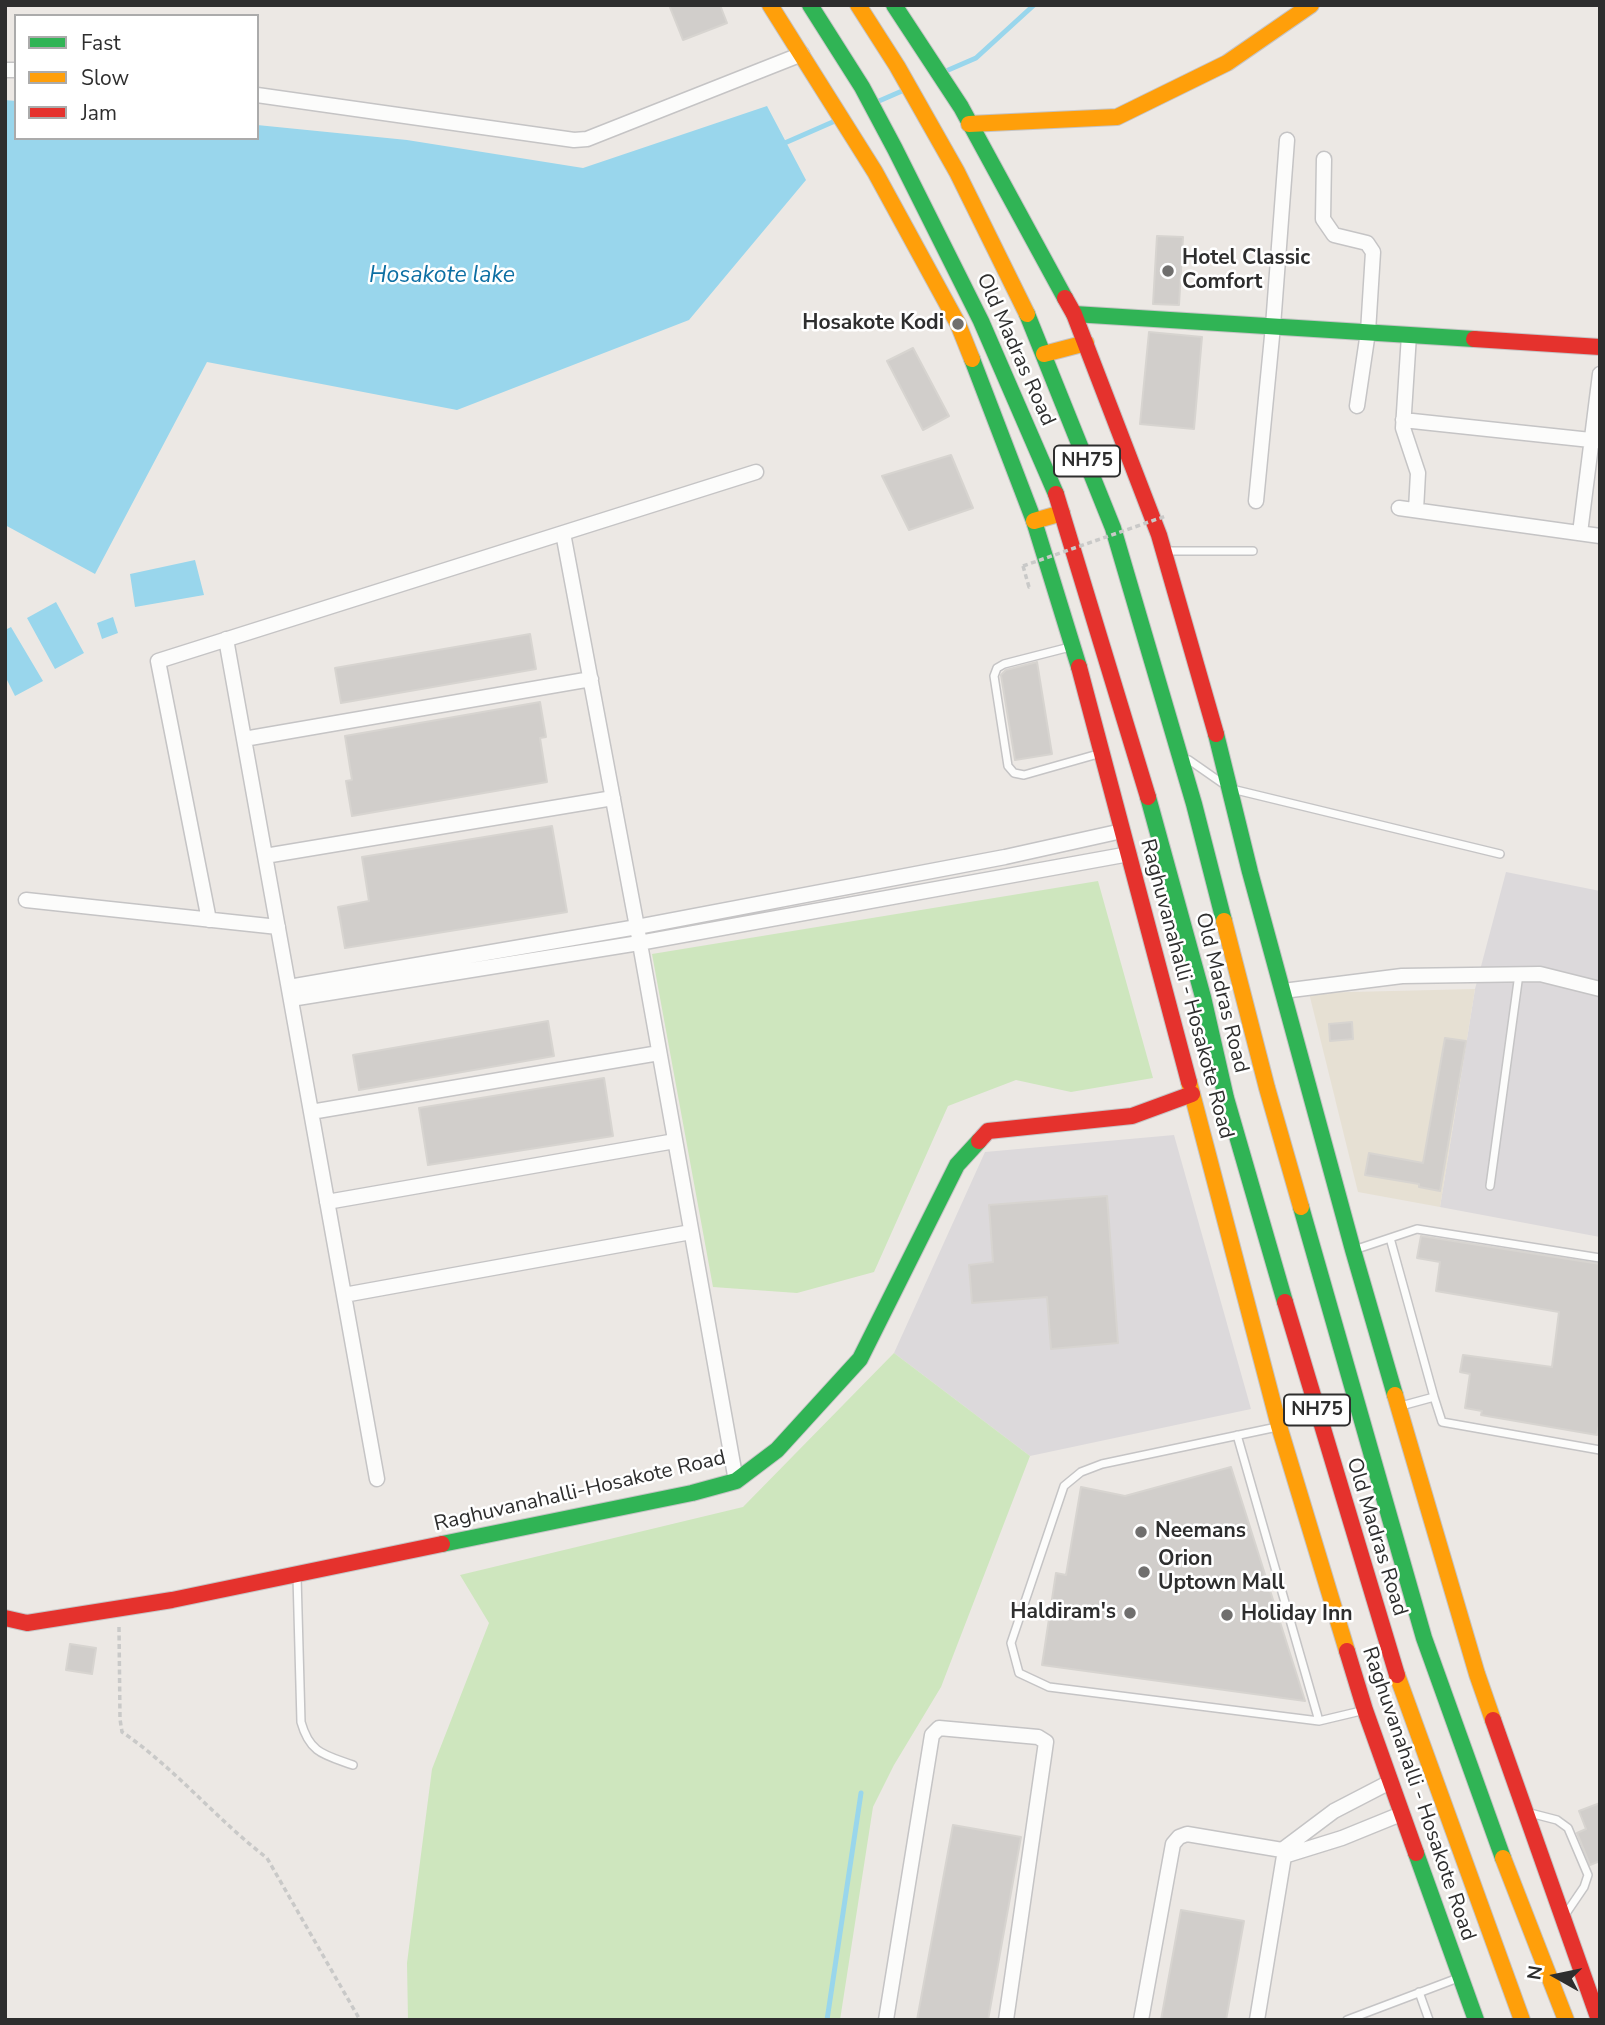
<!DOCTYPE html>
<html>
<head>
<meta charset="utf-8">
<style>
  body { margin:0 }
  #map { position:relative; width:1605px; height:2025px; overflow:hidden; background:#ece8e4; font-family:"Nunito Sans",sans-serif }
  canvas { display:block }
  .frame { position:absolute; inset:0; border:7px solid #2e2e2e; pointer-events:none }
  .legend { position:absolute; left:14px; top:14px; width:245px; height:126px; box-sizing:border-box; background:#fff; border:2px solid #ababab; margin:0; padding:9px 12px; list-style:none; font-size:21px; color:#2e2e2e }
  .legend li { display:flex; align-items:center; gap:14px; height:35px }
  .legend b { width:35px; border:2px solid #ababab }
  .north { position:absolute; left:1521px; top:1941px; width:70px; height:70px; -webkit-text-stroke:5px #fff; paint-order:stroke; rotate:279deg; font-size:19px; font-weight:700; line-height:28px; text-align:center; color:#2e2e2e }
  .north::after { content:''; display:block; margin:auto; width:24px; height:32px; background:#2e2e2e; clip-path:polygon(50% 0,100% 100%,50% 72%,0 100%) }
</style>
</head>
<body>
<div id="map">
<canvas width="1605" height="2025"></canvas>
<div class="frame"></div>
<ul class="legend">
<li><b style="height:9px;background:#30b455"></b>Fast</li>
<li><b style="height:9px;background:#ff9f0a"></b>Slow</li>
<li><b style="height:9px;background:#e5322d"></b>Jam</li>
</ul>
<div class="north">N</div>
</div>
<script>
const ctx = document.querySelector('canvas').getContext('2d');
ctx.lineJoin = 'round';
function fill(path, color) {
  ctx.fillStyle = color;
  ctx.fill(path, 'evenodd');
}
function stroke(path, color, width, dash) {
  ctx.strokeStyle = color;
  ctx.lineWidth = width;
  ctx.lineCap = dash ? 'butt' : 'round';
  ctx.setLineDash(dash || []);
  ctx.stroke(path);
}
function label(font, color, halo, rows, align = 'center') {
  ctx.font = font + ' "Nunito Sans",sans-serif';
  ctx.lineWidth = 5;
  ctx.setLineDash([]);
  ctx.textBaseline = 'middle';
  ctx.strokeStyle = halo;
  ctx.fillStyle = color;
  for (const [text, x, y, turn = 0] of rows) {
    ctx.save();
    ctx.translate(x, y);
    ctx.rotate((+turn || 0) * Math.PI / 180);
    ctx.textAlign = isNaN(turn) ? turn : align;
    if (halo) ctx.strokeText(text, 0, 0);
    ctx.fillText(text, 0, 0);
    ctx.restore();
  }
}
fill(new Path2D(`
  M 1506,872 L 1600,891 L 1600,1237 L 1440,1207 L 1475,989 Z
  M 1174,1135 L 1251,1409 L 1030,1456 L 894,1353 L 985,1152 Z`), '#dcd9db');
fill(new Path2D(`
  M 1475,989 L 1440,1207 L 1358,1192 L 1309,993 Z`), '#e6e0d3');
fill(new Path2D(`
  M 1098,881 L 1153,1078 L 1071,1092 L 1016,1080 L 948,1106 L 874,1272 L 797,1293 L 713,1287 L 652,954 Z
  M 894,1353 L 1030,1456 L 941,1687 L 894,1765 L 873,1807 L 840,2020 L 408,2020 L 407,1963 L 432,1769 L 489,1623 L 460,1575 L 743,1507 Z`), '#cee6be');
fill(new Path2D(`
  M 5,100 L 16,101 L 16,138 L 257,138 L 257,125 L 407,140 L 583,168 L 767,106 L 806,180 L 689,320 L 457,410 L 207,362 L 95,574 L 5,525 Z
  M 195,560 L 204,595 L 135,607 L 130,574 Z
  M 56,602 L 84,653 L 55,669 L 27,618 Z
  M 113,617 L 118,633 L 102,639 L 97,623 Z
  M 11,627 L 43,681 L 15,696 L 5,676 L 5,630 Z`), '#99d6ec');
stroke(new Path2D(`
  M 946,71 L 976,58 L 1034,5
  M 879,101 L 902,91
  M 787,142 L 835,121
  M 827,2020 L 861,1793`), '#99d6ec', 5);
const building = new Path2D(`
  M 669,5 L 720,5 L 727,23 L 683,40 Z
  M 1157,236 L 1183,237 L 1179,305 L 1153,304 Z
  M 1149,332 L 1202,337 L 1194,429 L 1140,424 Z
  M 913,348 L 949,416 L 923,430 L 887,361 Z
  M 951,455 L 973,508 L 909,530 L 882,476 Z
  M 530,634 L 536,669 L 341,703 L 335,668 Z
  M 1037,662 L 1052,754 L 1015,760 L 1001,675 L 1006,670 Z
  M 540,702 L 546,737 L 540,738 L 547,782 L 352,816 L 346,781 L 352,780 L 345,736 Z
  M 552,826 L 567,912 L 345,948 L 338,907 L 369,901 L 362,857 Z
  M 548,1021 L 554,1056 L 359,1090 L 353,1055 Z
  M 1352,1022 L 1353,1039 L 1330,1041 L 1329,1024 Z
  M 1445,1038 L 1466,1041 L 1440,1191 L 1419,1187 L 1419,1184 L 1365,1175 L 1369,1153 L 1423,1163 Z
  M 604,1078 L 613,1136 L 428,1165 L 419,1108 Z
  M 1107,1196 L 1118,1343 L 1051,1349 L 1047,1297 L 972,1303 L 969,1265 L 993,1262 L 989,1205 Z
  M 1421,1236 L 1600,1264 L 1600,1421 L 1597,1435 L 1481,1415 L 1482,1411 L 1465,1408 L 1470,1374 L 1460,1372 L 1463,1355 L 1552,1367 L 1559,1312 L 1436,1291 L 1440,1262 L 1417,1258 Z
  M 1231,1467 L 1305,1701 L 1042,1665 L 1056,1573 L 1066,1575 L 1081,1487 L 1125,1496 Z
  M 70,1644 L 96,1648 L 92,1674 L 66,1670 Z
  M 1600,1803 L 1600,1861 L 1590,1865 L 1577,1833 L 1586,1829 L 1579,1811 Z
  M 953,1825 L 1021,1837 L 988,2020 L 917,2020 Z
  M 1181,1910 L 1244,1921 L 1226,2020 L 1161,2020 Z`);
fill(building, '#d1cecb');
stroke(building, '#d7d4d0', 2);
const lane = new Path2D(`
  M 1166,551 L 1253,551
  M 1070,647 L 1004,664 L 997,668 L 994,676 L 1008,766 L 1014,773 L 1024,775 L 1098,754
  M 1189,760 L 1222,783
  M 1236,790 L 1500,854
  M 1490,1186 L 1519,974
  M 1390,1238 L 1434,1397
  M 1357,1249 L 1417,1229 L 1600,1258
  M 1401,1406 L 1434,1397 L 1442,1422 L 1600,1450
  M 1277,1427 L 1102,1464 L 1081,1472 L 1064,1486 L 1011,1643 L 1019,1673 L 1049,1687 L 1319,1721 L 1361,1711
  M 1237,1435 L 1319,1721
  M 297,1576 L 301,1722 C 310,1754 325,1755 353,1765
  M 1530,1813 L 1557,1820 L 1568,1828 L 1588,1875 L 1584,1887 L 1567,1912
  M 1419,1992 L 1429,2020
  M 1347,2020 L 1458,1978`);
const street = new Path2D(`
  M 5,70 L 16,70
  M 257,95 L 574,140 L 587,139 L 802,54
  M 1324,159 L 1323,219 L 1334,235 L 1367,243 L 1373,252 L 1368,332 L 1357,406
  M 1409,335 L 1403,428 L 1418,473 L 1416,510
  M 1403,420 L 1600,441
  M 1256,501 L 1273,326 L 1287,140
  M 1399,508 L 1600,536
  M 563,533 L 637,927 L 736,1481
  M 1580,533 L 1600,374
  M 226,639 L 377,1479
  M 244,739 L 591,679
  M 265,856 L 613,798
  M 26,900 L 278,927
  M 209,920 L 158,661 L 756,472
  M 289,987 L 637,927 L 1005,857 L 1122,831
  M 1283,991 L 1402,976 L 1540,974 L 1600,989
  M 291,999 L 639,943 L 1129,854
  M 311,1112 L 659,1053
  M 327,1202 L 675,1141
  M 344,1295 L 691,1232
  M 1282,1850 L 1334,1811 L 1390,1782
  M 1284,1856 L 1342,1838 L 1401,1814
  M 886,2020 L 932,1735 L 939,1728 L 1038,1737 L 1046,1742 L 1006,2020
  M 1141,2020 L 1173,1844 L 1179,1837 L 1187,1834 L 1282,1850 L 1284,1856 L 1257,2020`);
const fast = new Path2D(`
  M 810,5 L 862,87 L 895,149 L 981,321 L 1056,494
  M 894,5 L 961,107 L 1065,298
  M 1027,314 L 1113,528 L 1194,804 L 1224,921
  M 1074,314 L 1474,339
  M 972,359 L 1034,521 L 1079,667
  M 1216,734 L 1250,872 L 1353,1250 L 1395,1395
  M 1148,797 L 1203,997 L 1226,1098 L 1285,1302
  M 1301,1207 L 1424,1638 L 1503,1858
  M 442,1544 L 692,1493 L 736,1481 L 777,1450 L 860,1359 L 957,1165 L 979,1141
  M 1416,1853 L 1476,2020`);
const slow = new Path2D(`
  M 770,5 L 875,172 L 958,324 L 972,359
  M 858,5 L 897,66 L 957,172 L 1027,314
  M 969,124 L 1117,117 L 1227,63 L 1311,5
  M 1044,354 L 1086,343
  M 1034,521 L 1062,513
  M 1224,921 L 1267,1088 L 1301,1207
  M 1189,1082 L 1279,1426 L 1347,1651
  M 1395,1395 L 1477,1674 L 1493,1720
  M 1397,1675 L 1522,2020
  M 1503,1858 L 1566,2020`);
const jam = new Path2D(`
  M 1065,298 L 1074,314 L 1159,535 L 1216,734
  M 1474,339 L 1600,347
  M 1056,494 L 1148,797
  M 1079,667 L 1189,1082
  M 979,1141 L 988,1131 L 1132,1116 L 1192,1094
  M 1285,1302 L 1397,1675
  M 5,1618 L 27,1623 L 172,1600 L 442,1544
  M 1347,1651 L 1365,1710 L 1416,1853
  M 1493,1720 L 1599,2020`);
stroke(lane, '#c5c4c5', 10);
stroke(street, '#c5c4c5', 17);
stroke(fast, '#c5c4c5', 18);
stroke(slow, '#c5c4c5', 18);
stroke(jam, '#c5c4c5', 18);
stroke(new Path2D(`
  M 1023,566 L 1029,587 L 1032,586
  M 119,1627 L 120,1719 L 122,1732 C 175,1768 216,1819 267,1858 L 360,2020`), '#c9c9c8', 3.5, [5, 3.5]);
stroke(lane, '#fcfcfb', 7);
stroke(street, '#fcfcfb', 14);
stroke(fast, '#30b455', 16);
stroke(slow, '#ff9f0a', 16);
stroke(jam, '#e5322d', 16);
stroke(new Path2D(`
  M 1023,566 L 1166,516`), '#c9c9c8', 3.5, [5, 3.5]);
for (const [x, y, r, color] of [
  [1168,271,7,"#706f6e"],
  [958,324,7,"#706f6e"],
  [1141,1532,7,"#706f6e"],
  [1144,1572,7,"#706f6e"],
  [1130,1613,7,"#706f6e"],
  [1227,1615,7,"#706f6e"]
]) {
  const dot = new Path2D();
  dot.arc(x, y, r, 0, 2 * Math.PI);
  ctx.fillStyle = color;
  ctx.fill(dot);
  stroke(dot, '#fff', 2.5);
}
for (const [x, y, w] of [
  [1087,461,66],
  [1317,1410,66]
]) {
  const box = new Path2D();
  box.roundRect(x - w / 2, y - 15.5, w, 31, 5);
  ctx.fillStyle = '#fff';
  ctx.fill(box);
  stroke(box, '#2e2e2e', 2);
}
label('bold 19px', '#2e2e2e', null, [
  ["NH75",1087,461],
  ["NH75",1317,1410]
]);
label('bold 21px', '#2e2e2e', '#fff', [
  ["Hotel Classic",1182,259],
  ["Comfort",1182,283],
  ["Hosakote Kodi",944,324,"right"],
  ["Neemans",1155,1532],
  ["Orion",1158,1560],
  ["Uptown Mall",1158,1584],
  ["Haldiram's",1116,1613,"right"],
  ["Holiday Inn",1241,1615]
], 'left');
label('21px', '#2e2e2e', '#fff', [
  ["Old Madras Road",1015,350,66],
  ["Raghuvanahalli - Hosakote Road",1186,989,75],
  ["Old Madras Road",1221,993,76],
  ["Raghuvanahalli-Hosakote Road",580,1492,-13],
  ["Old Madras Road",1376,1537,73],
  ["Raghuvanahalli - Hosakote Road",1418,1794,71]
]);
label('italic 23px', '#0d6fa3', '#fff', [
  ["Hosakote lake",442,276]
]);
</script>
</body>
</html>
